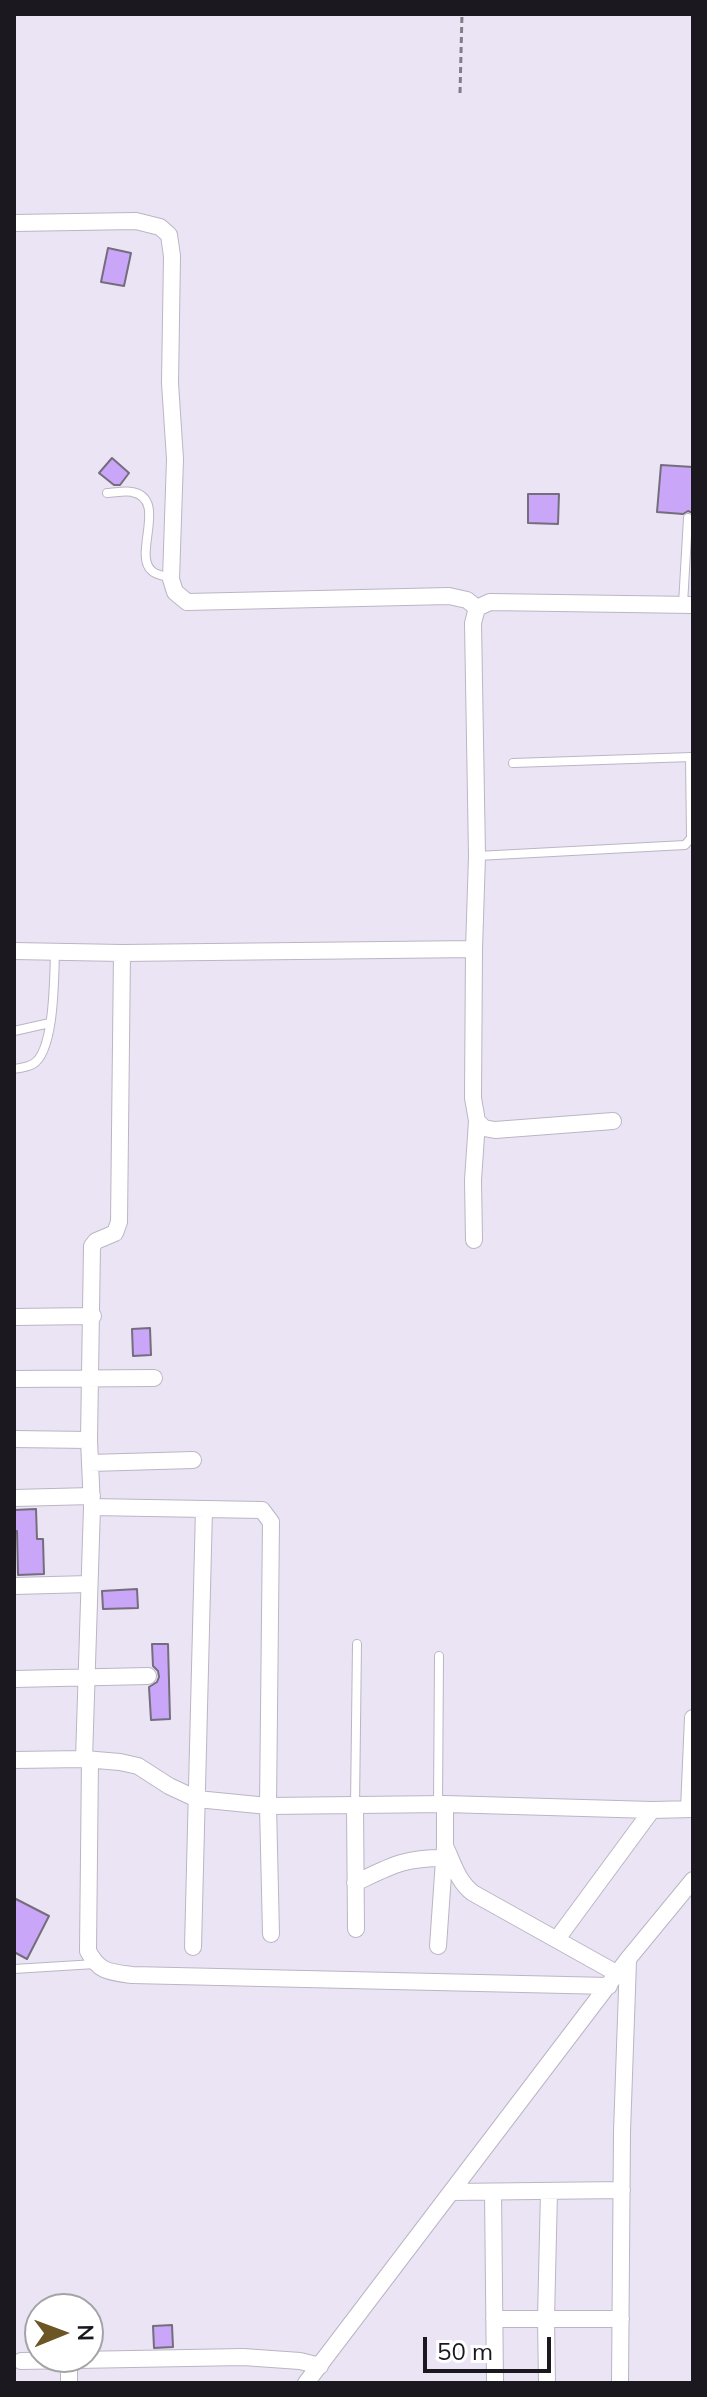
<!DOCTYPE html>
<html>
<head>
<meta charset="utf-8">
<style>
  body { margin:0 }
  #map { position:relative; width:707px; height:2397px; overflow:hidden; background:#eae4f4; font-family:Mulish,sans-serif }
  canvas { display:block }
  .frame { position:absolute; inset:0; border:16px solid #1b191f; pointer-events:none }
  .north { position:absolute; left:24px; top:2293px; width:80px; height:80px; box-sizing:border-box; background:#fff; border:2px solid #a4a3a5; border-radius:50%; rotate:89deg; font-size:22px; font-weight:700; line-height:32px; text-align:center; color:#1b191f }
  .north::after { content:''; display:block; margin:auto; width:28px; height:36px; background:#6d5626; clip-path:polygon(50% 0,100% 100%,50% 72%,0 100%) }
  .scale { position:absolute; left:423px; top:2337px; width:128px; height:36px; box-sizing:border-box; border:4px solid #1b191f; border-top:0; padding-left:10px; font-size:24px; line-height:28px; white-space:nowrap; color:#1b191f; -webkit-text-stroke:6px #fff; paint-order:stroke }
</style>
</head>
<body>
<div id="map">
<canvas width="707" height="2397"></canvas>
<div class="frame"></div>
<div class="north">N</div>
<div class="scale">50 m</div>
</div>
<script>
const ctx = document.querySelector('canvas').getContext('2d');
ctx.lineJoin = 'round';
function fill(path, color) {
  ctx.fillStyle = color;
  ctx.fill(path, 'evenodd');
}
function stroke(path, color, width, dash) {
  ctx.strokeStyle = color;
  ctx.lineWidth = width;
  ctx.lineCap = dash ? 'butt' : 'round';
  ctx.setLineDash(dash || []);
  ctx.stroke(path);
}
const building = new Path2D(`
  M 108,248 L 131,253 L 124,286 L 101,282 Z
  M 112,458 L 129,473 L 120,485 L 114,485 L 99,473 Z
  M 661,465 L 693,467 L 693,513 L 688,511 L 683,514 L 657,512 Z
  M 528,494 L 559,494 L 558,524 L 528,523 Z
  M 150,1328 L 151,1355 L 133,1356 L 132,1329 Z
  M 36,1509 L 37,1539 L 43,1539 L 44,1574 L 18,1575 L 17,1531 L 14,1531 L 14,1510 Z
  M 137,1589 L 138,1608 L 103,1609 L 102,1591 Z
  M 152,1644 L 168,1644 L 170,1719 L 151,1720 L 149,1687 L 157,1682 L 159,1677 L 158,1671 L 153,1666 Z
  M 14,1898 L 49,1916 L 27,1959 L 14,1952 Z
  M 172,2325 L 173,2347 L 154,2348 L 153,2326 Z`);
fill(building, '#c9a6f8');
stroke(building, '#746e7c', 2);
const lane = new Path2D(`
  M 107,493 C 114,493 125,490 132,492 C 169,499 132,555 152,571 C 156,575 165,576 170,578
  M 683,604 L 688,518
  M 513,763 L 692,757
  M 477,856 L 685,845 L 691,838 L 690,757
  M 14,1031 L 50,1023
  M 14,1069 C 20,1068 28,1067 33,1064 C 55,1051 54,976 55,952
  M 438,1804 L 439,1656
  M 355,1806 L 357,1644
  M 14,1969 L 95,1964`);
const street = new Path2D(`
  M 14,223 L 136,221 L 160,227 L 169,235 L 172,256 L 170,383 L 175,459 L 171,579 L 175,592 L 187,602 L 449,596 L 467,600 L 477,608
  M 14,951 L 122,953 L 474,949
  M 613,1121 L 495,1130 L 484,1128 L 477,1121 L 473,1098 L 474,949 L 477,856 L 473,623 L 477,608 L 490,602 L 693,605
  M 474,1240 L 473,1180 L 477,1121
  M 14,1317 L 93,1316
  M 14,1379 L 154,1378
  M 14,1439 L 89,1440
  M 90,1463 L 193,1460
  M 14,1498 L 92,1496
  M 92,1507 L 262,1510 L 271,1522 L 268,1806 L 271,1934
  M 14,1586 L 89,1584
  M 14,1679 L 148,1676
  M 84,1759 L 92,1507 L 89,1440 L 92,1246 L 96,1241 L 115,1233 L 119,1222 L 122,953
  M 90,1759 L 88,1951 C 99,1972 109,1972 132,1975 L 609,1986
  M 14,1760 L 84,1759 L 120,1762 L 138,1766 L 169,1786 L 197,1799 L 268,1806 L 445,1804 L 652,1810 L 693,1809
  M 355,1806 L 356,1929
  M 689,1809 L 693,1718
  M 445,1846 C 453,1863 458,1882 473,1893 L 618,1974
  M 355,1883 C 391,1866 403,1858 443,1858
  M 557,1939 L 652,1810
  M 438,1946 L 445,1846 L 445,1804
  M 193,1947 L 204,1509
  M 451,2192 L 622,2190
  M 493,2192 L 495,2383
  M 494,2319 L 621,2319
  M 69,2360 L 69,2383
  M 21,2361 L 243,2357 L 300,2361 L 320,2366
  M 306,2383 L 628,1959 L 693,1880
  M 547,2383 L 546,2319 L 549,2191
  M 620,2383 L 622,2132 L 628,1961`);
stroke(lane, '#bbb5c4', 10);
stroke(street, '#bbb5c4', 18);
stroke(new Path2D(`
  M 460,93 L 462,14`), '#817d88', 3, [6, 4]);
stroke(lane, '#fff', 8);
stroke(street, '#fff', 16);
</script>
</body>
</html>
